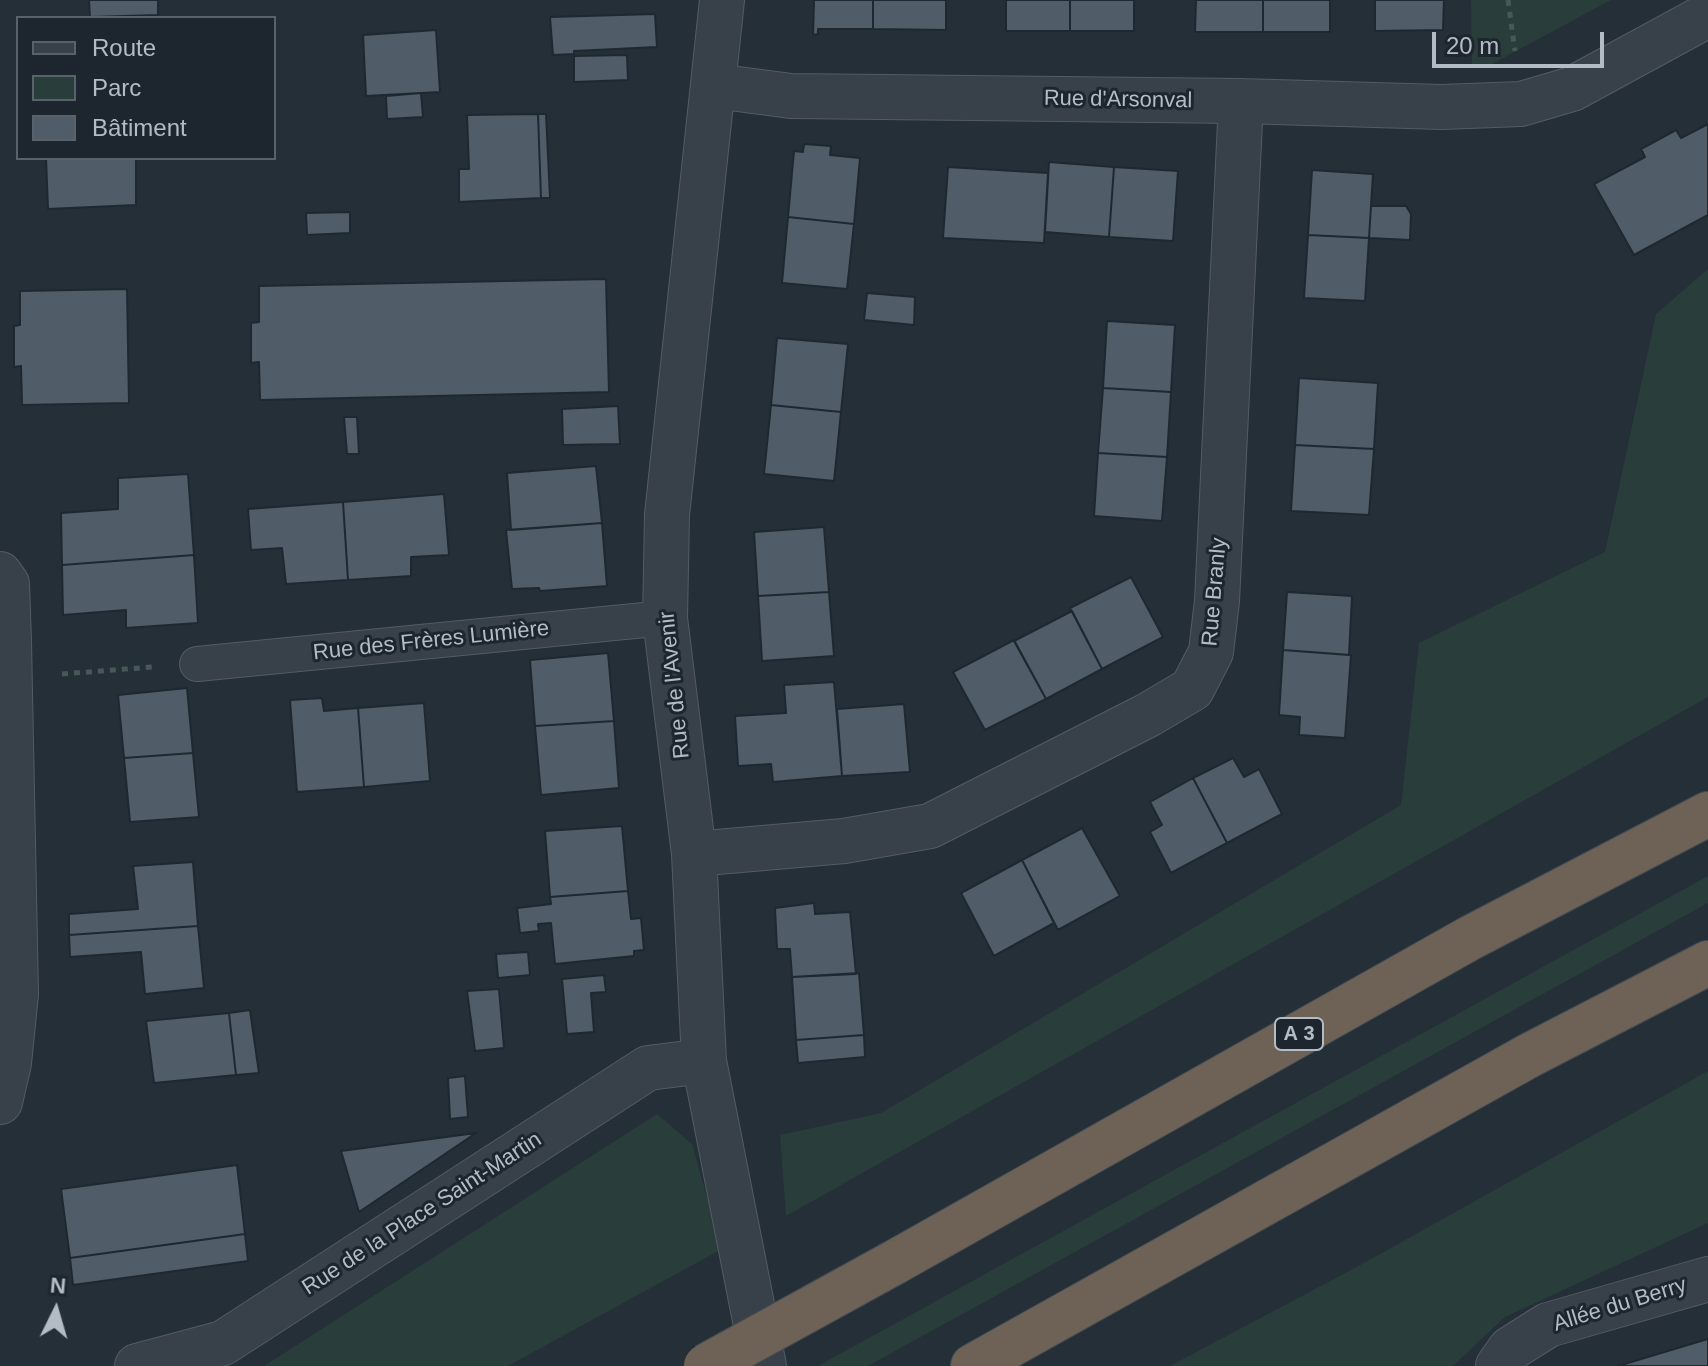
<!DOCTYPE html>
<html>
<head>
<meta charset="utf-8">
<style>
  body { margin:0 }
  #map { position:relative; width:1708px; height:1366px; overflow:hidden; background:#242f38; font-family:Arial,sans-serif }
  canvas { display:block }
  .legend { position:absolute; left:16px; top:16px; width:260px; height:144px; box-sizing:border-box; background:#1d262e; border:2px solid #59626a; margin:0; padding:10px 14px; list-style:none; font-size:24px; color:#b3bcc5 }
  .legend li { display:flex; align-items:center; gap:16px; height:40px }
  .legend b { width:40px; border:2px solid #59626a }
  .north { position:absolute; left:16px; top:1270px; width:80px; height:80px; -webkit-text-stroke:6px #1d262e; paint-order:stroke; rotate:5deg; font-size:22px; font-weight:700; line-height:32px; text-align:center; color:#b3bcc5 }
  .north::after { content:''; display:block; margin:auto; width:28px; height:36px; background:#b3bcc5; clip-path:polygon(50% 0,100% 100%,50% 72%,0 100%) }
  .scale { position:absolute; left:1432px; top:32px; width:172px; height:36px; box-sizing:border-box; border:4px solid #b3bcc5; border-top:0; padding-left:10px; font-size:24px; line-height:28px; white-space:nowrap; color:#b3bcc5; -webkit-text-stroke:6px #1d262e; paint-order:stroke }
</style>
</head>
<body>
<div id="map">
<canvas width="1708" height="1366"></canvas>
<ul class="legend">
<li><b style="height:10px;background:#384149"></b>Route</li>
<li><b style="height:22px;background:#293d3b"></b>Parc</li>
<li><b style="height:22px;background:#505c67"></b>Bâtiment</li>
</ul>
<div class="north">N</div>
<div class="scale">20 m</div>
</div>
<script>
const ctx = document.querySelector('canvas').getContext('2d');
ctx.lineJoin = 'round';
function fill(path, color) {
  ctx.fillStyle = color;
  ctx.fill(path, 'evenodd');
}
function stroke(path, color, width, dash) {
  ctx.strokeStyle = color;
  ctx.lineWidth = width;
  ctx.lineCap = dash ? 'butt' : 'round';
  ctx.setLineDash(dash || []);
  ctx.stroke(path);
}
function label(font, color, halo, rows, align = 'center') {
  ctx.font = font + ' Arial,sans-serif';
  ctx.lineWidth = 6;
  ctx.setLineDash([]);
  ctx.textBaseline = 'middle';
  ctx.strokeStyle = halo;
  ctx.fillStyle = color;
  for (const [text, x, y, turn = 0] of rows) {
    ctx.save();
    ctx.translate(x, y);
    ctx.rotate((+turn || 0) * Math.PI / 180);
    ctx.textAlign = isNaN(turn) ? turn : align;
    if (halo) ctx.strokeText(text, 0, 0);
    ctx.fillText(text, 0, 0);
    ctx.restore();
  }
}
fill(new Path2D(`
  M 1471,0 L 1611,0 L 1492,64 L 1472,66 Z
  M 1708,269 L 1708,697 L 786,1216 L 780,1135 L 881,1113 L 1401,805 L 1419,643 L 1605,552 L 1656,314 Z
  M 1708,876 L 1708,903 L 948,1322 L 868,1366 L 818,1366 Z
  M 1708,1071 L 1708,1223 L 1505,1317 L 1453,1366 L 1170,1366 L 1364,1263 Z
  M 657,1114 L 692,1144 L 722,1249 L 508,1366 L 264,1366 Z`), '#293d3b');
const building = new Path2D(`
  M 89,0 L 158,0 L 158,15 L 90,17 Z
  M 814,0 L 873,0 L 873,29 L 818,29 L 818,34 L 813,35 Z
  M 873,0 L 946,0 L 946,30 L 873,29 Z
  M 1006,0 L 1070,0 L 1070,31 L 1006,31 Z
  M 1070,0 L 1134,0 L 1134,31 L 1070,31 Z
  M 1196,0 L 1263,0 L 1263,32 L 1195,32 Z
  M 1263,0 L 1330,0 L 1330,32 L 1263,32 Z
  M 1375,0 L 1444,0 L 1443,30 L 1375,31 Z
  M 655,14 L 657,47 L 574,51 L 574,54 L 553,55 L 550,17 Z
  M 436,30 L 440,92 L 366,96 L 363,35 Z
  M 627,55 L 628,80 L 574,82 L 574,56 Z
  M 421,93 L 423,117 L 387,119 L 386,96 Z
  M 538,114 L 541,198 L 459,202 L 459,169 L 469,169 L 467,115 Z
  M 538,114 L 546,114 L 550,198 L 541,198 Z
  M 1708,124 L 1708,215 L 1634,255 L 1594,184 L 1645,157 L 1641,149 L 1676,130 L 1681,138 Z
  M 804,144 L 831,146 L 830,155 L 860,158 L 854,224 L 788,217 L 794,151 L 803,152 Z
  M 46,158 L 136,158 L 136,205 L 48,209 Z
  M 1049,162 L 1114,167 L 1109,237 L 1045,232 Z
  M 948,167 L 1048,173 L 1044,243 L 943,238 Z
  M 1114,167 L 1178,171 L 1173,241 L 1109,237 Z
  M 1312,170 L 1373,174 L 1369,238 L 1308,235 Z
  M 1371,206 L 1406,206 L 1411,214 L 1410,240 L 1369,238 Z
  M 350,212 L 350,233 L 307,235 L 306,213 Z
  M 788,217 L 854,224 L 847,289 L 782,283 Z
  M 1308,235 L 1369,238 L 1365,301 L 1304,298 Z
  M 606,279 L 609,392 L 260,400 L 259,362 L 251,363 L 251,323 L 259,322 L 259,286 Z
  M 127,289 L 129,403 L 22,405 L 21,366 L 14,367 L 14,326 L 20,325 L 20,291 Z
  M 867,293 L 915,297 L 914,325 L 864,320 Z
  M 1107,321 L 1175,325 L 1171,392 L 1103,388 Z
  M 777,338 L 848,344 L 841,412 L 771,405 Z
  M 1299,378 L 1378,383 L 1374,449 L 1295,445 Z
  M 1103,388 L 1171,392 L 1167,457 L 1098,453 Z
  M 771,405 L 841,412 L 834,481 L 764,474 Z
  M 618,406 L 620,444 L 563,445 L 562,409 Z
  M 344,417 L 357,417 L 359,454 L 347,454 Z
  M 1295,445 L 1374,449 L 1369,515 L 1291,511 Z
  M 1098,453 L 1167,457 L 1162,521 L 1094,516 Z
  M 596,466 L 602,523 L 511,530 L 507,473 Z
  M 188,474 L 194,555 L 62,565 L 61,513 L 118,509 L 118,478 Z
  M 444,494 L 449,555 L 411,557 L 411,576 L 348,580 L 343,502 Z
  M 343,502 L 348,580 L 286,584 L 282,548 L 251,550 L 248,509 Z
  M 602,523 L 607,586 L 540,591 L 539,588 L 512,589 L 506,530 Z
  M 824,527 L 829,592 L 758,596 L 754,532 Z
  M 194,555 L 198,623 L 126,628 L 126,610 L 63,615 L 62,565 Z
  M 1131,577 L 1163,637 L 1102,669 L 1070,608 Z
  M 829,592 L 834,656 L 762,661 L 758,596 Z
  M 1287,592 L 1352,596 L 1349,655 L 1283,650 Z
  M 1072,611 L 1102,669 L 1046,699 L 1014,641 Z
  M 1014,640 L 1046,699 L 985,730 L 953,672 Z
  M 1283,650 L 1351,655 L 1345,738 L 1299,735 L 1300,717 L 1279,715 Z
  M 608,653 L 614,721 L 535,726 L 530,660 Z
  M 834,682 L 842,776 L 773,782 L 771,764 L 738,766 L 735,716 L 786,713 L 784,685 Z
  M 187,688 L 193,753 L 124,758 L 118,695 Z
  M 322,698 L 324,711 L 358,708 L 364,787 L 297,792 L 290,700 Z
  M 424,703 L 430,781 L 364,787 L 358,708 Z
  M 904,704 L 910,772 L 842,776 L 837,709 Z
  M 614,721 L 619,788 L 541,795 L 535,726 Z
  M 193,753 L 199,817 L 130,822 L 124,758 Z
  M 1233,758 L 1244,777 L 1259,769 L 1282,814 L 1227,843 L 1193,778 Z
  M 1193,778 L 1227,843 L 1171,873 L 1150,832 L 1162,825 L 1150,802 Z
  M 622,826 L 628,891 L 550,897 L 545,831 Z
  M 1082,828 L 1120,896 L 1058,930 L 1022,860 Z
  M 1022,860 L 1054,923 L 994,956 L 961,893 Z
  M 193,862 L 198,926 L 69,935 L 69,914 L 138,909 L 133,866 Z
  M 628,891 L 631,919 L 641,918 L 644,950 L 634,951 L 634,956 L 555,964 L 551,923 L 538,924 L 539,931 L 520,933 L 517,908 L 551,904 L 550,897 Z
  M 814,903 L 815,914 L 850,912 L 856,974 L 792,977 L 790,949 L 777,949 L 775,908 Z
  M 198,926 L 204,988 L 145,994 L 141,952 L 70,957 L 69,935 Z
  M 528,952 L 530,975 L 498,978 L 496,954 Z
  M 859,973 L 864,1035 L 796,1040 L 792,977 Z
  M 604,975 L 606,992 L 591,993 L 594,1032 L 567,1034 L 562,979 Z
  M 499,989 L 504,1048 L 475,1051 L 467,991 Z
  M 250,1010 L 259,1073 L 236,1075 L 229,1013 Z
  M 229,1013 L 236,1075 L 154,1083 L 146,1021 Z
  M 864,1035 L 865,1057 L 798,1063 L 796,1040 Z
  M 465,1076 L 468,1117 L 450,1119 L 448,1078 Z
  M 476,1133 L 359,1212 L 341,1151 Z
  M 237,1165 L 245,1234 L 70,1258 L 61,1189 Z
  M 245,1234 L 248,1261 L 73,1285 L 70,1258 Z
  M 1708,1339 L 1708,1366 L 1618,1366 Z`);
fill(building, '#505c67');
stroke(building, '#1f2830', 2);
const service = new Path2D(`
  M 197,664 L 665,618`);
const minor = new Path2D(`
  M 722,0 L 667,515 L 665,618 L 694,854 L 704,1061 L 764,1366
  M 715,86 L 791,96 L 1241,101 L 1442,107 L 1521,104 L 1572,89 L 1708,15
  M 0,574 L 7,584 L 9,641 L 16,994 L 9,1063 L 0,1102
  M 694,854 L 844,841 L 930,826 L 1148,715 L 1192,689 L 1211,652 L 1217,601 L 1241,101
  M 137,1366 L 223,1343 L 648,1068 L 704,1061
  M 1498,1366 L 1510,1349 L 1548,1325 L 1708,1279`);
const motorway = new Path2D(`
  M 895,1262 L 1470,938 L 1708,814
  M 973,1366 L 1530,1055 L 1708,963`);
stroke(service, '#535c64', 36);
stroke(minor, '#535c64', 46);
stroke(motorway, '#434c54', 46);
stroke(new Path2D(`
  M 1508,0 L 1515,51
  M 62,674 L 152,667`), '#465858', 5, [6, 6]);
stroke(service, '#384149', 34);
stroke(minor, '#384149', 44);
stroke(motorway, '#6e6155', 44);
const motorwayBridge = new Path2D(`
  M 706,1366 L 895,1262`);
stroke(motorwayBridge, '#434c54', 46, []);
stroke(motorwayBridge, '#6e6155', 44);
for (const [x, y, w] of [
  [1299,1034,48]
]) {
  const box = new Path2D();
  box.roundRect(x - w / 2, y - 16, w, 32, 6);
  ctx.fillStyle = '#1d262e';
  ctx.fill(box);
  stroke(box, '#b3bcc5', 2);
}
label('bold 20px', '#b3bcc5', null, [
  ["A 3",1299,1034]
]);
label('22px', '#b3bcc5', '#1d262e', [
  ["Rue d'Arsonval",1118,100,1],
  ["Rue Branly",1215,592,-85],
  ["Rue des Frères Lumière",431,641,-6],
  ["Rue de l'Avenir",675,685,-96],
  ["Rue de la Place Saint-Martin",422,1214,-33],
  ["Allée du Berry",1620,1305,-17]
]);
</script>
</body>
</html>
